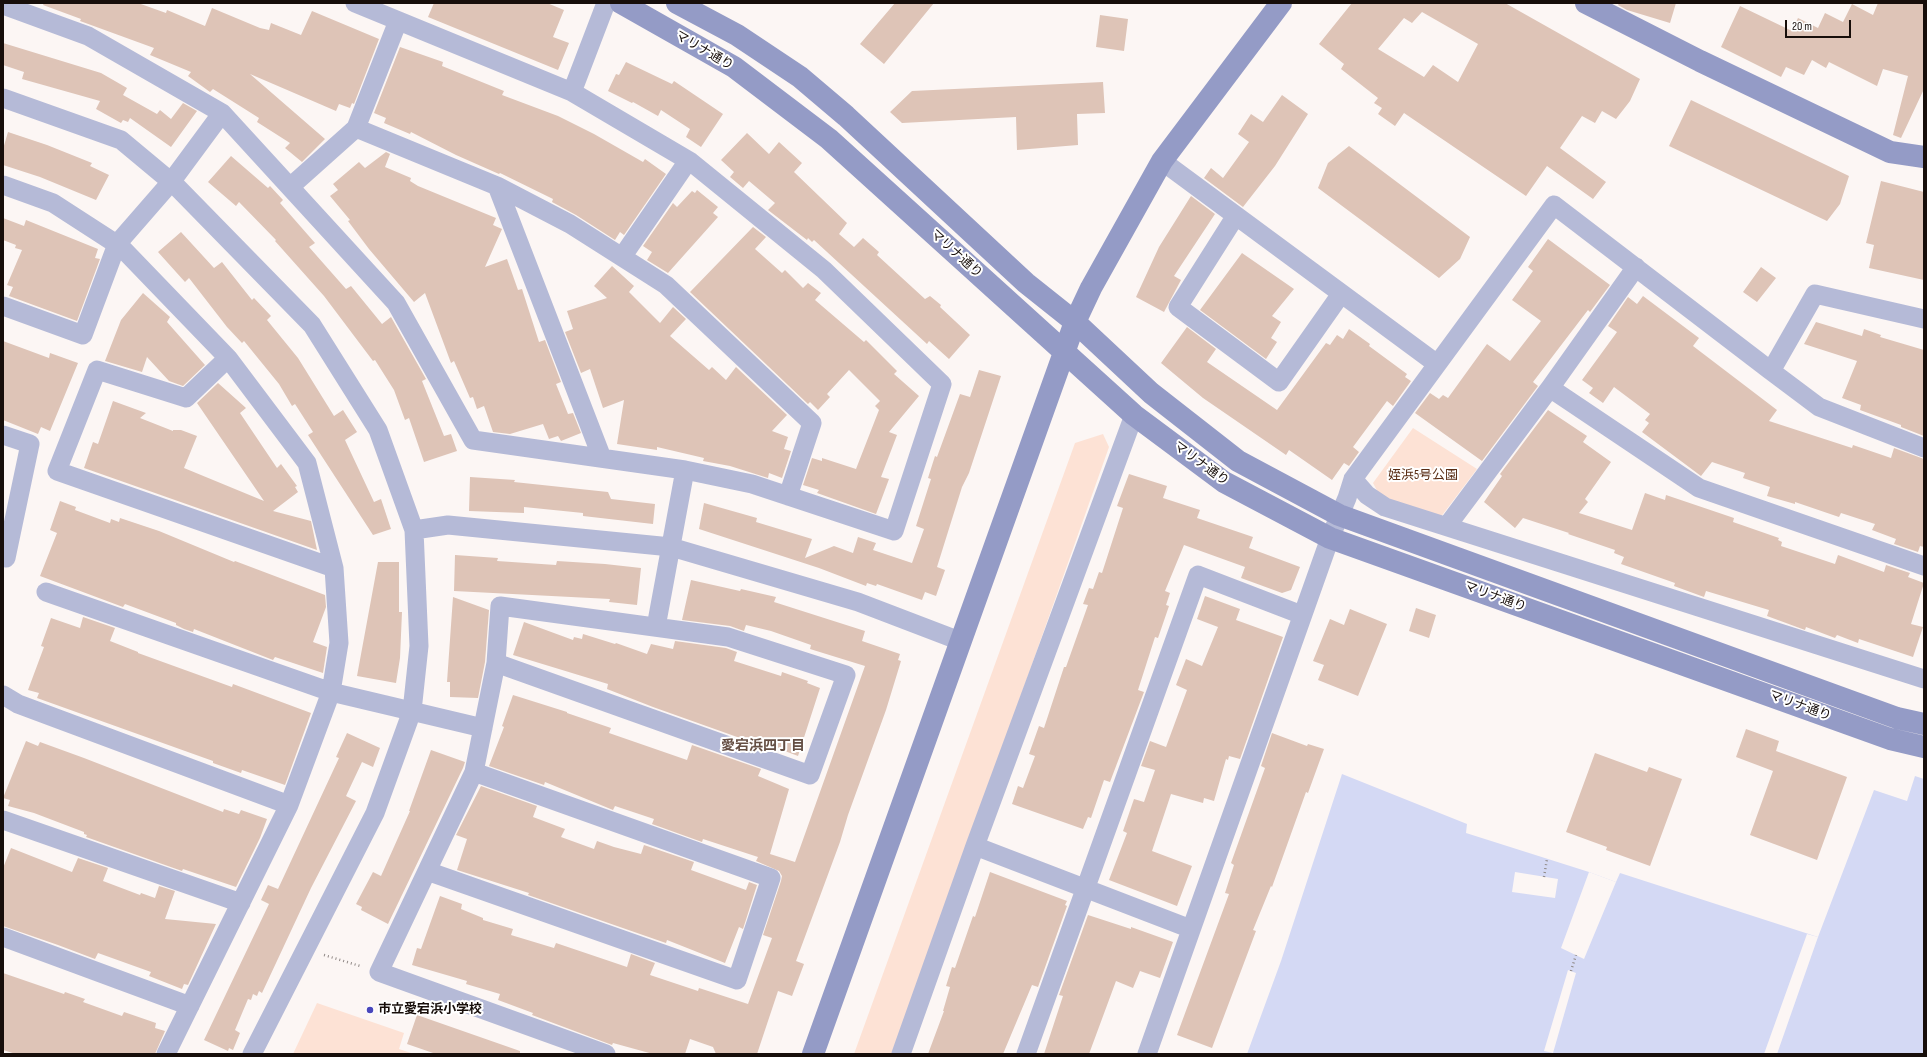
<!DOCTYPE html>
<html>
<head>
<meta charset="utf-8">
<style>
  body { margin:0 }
  #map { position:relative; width:1927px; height:1057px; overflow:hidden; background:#fcf6f4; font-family:"Sofia Sans Condensed",sans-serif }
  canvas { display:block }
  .frame { position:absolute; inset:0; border:4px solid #170e0a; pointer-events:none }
  .scale { position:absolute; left:1785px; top:20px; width:66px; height:18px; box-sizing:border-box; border:2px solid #170e0a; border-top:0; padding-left:5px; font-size:12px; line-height:14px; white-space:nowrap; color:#170e0a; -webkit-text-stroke:3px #fff; paint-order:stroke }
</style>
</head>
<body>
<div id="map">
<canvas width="1927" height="1057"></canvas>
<div class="frame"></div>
<div class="scale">20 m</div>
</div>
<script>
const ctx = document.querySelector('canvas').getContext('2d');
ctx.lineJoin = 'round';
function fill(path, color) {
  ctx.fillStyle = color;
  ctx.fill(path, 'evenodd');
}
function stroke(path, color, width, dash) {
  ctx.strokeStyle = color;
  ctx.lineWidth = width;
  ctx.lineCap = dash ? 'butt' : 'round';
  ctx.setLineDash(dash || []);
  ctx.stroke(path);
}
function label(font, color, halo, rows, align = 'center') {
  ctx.font = font + ' "Sofia Sans Condensed","Noto Sans JP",sans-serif';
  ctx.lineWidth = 4;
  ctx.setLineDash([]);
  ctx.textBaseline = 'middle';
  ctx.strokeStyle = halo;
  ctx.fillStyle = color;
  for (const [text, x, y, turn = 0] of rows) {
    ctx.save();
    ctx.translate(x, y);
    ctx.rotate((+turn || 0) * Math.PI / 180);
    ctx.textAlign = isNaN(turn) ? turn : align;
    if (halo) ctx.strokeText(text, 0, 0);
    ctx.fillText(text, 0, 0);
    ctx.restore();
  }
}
fill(new Path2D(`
  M 1413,428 L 1477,469 L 1440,518 L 1381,498 L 1373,483 Z
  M 1103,434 L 1109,447 L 894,1054 L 854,1054 L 1075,443 Z
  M 317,1003 L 404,1033 L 399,1049 L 414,1054 L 293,1054 Z`), '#fde2d5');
fill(new Path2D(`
  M 1342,774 L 1467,824 L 1466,833 L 1589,872 L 1616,882 L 1620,873 L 1818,937 L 1874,790 L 1907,801 L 1915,776 L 1924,779 L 1924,1054 L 1247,1054 L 1281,961 Z`), '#d4d9f4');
fill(new Path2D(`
  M 1515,872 L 1558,879 L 1555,898 L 1512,892 Z
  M 1589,872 L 1616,882 L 1584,959 L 1561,948 Z
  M 1807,934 L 1818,937 L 1777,1054 L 1764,1054 Z
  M 1568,970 L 1576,973 L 1553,1053 L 1544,1051 Z`), '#fcf6f4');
fill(new Path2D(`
  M 44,3 L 138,3 L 166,13 L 167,10 L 205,26 L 212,8 L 260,28 L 269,30 L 271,23 L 301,35 L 312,11 L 379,39 L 354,104 L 352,103 L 350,108 L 339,104 L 336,111 L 250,74 L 325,139 L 302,162 L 285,148 L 290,143 L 257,122 L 259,118 L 213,89 L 210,92 L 188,76 L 191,72 L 150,55 L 154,48 L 80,21 L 81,19 L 43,5 Z
  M 434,3 L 547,3 L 564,10 L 553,37 L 569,43 L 558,70 L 428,17 Z
  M 895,3 L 934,3 L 884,64 L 860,44 Z
  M 1352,3 L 1505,3 L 1640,79 L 1630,101 L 1616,119 L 1602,111 L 1595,123 L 1582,116 L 1560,148 L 1606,182 L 1593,199 L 1547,166 L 1526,196 L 1404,113 L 1395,126 L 1378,114 L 1382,108 L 1374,103 L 1378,98 L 1341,69 L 1344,64 L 1319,44 ZM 1422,12 L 1478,44 L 1458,82 L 1433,65 L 1424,77 L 1378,49 L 1404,18 L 1412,23 Z
  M 1619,3 L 1676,3 L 1670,23 L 1627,10 L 1618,5 Z
  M 1878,3 L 1924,3 L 1924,89 L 1901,138 L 1893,135 L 1908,76 L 1883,69 L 1877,86 L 1829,62 L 1826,68 L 1812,60 L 1804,75 L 1786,67 L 1781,77 L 1721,47 L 1740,6 L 1792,31 L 1798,18 L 1818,28 L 1825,13 L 1843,22 L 1852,4 L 1873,15 Z
  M 1100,15 L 1128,19 L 1124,51 L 1096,47 Z
  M 3,43 L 101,73 L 127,88 L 123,95 L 157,114 L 160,110 L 171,119 L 183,103 L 197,111 L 171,147 L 130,118 L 128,122 L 123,120 L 121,123 L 96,109 L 100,101 L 22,79 L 24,72 L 3,65 Z
  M 400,47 L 443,62 L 442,66 L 504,91 L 502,95 L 558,116 L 594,134 L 643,162 L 645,159 L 666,174 L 624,235 L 620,232 L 615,240 L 576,215 L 552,202 L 553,199 L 500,173 L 499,174 L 456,155 L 411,132 L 410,134 L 384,123 L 386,118 L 374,113 Z
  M 626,62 L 672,84 L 674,81 L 723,114 L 701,147 L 686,137 L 690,129 L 661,110 L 658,116 L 633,102 L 632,103 L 608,91 L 616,74 L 619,75 Z
  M 1103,82 L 1105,113 L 1077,114 L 1078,145 L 1017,150 L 1016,117 L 902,123 L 890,112 L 912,91 Z
  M 1282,95 L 1308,114 L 1275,166 L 1243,207 L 1204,178 L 1211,168 L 1223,178 L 1249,142 L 1238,134 L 1251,114 L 1263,122 Z
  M 1691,100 L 1849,176 L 1840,204 L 1827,221 L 1669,146 Z
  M 8,132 L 47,145 L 92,163 L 90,166 L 109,175 L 96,200 L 40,177 L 3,165 L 3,149 Z
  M 747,133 L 769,154 L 779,142 L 802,163 L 794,172 L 847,223 L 839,234 L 854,247 L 863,238 L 879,252 L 877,255 L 925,299 L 930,296 L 941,305 L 940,307 L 970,335 L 949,359 L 929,341 L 927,344 L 814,240 L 812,242 L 808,238 L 807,240 L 768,210 L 775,203 L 749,181 L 743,188 L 730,177 L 734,172 L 721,160 Z
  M 1349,146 L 1470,237 L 1460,259 L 1439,278 L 1318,188 L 1328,163 Z
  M 386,152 L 390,154 L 385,167 L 411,178 L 410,181 L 418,186 L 496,218 L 493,225 L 502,229 L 485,267 L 507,259 L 518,290 L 522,289 L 539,342 L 545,340 L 561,382 L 556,384 L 568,414 L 573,413 L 581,433 L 561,441 L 558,436 L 549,439 L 543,424 L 510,434 L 493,432 L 484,406 L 477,409 L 473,397 L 470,398 L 454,361 L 451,363 L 425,293 L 414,302 L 369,249 L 348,221 L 350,220 L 330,196 L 338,190 L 333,184 L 359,162 L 365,168 Z
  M 231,156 L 268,188 L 270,186 L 283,200 L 280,203 L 315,243 L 309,247 L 346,289 L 351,286 L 382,324 L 391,317 L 426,379 L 422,381 L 444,436 L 451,434 L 457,451 L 424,462 L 409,418 L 405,420 L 394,390 L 375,360 L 373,361 L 324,296 L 275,241 L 276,240 L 239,202 L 236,206 L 208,182 Z
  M 1881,181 L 1924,192 L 1924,280 L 1869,268 L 1874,245 L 1866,243 Z
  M 697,190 L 718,207 L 713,213 L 718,217 L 668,273 L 647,260 L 652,252 L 643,246 L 673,203 L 677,207 L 692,191 L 695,193 Z
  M 1191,196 L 1215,214 L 1174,276 L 1181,280 L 1164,312 L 1136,297 L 1159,247 Z
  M 3,218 L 24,226 L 26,220 L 98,249 L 95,258 L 100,259 L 77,321 L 9,296 L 13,287 L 7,285 L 22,250 L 15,248 L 16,245 L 3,240 Z
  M 753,227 L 766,237 L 755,249 L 782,273 L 785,270 L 803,288 L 808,283 L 821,293 L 815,300 L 864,342 L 866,340 L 897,371 L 894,374 L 919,396 L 889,432 L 897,435 L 881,477 L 889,479 L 876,514 L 817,493 L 819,490 L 803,485 L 812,458 L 822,461 L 822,458 L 856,469 L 879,410 L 875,406 L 880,401 L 849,370 L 827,394 L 830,397 L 818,410 L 810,402 L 808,404 L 690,292 Z
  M 181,232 L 214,268 L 222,262 L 252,300 L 254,298 L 271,316 L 267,320 L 298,358 L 334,416 L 343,410 L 357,432 L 345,440 L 374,502 L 381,499 L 391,529 L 373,535 L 308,435 L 313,432 L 295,404 L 292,406 L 279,384 L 244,341 L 242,343 L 227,327 L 189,278 L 185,282 L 158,252 Z
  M 1548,239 L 1610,285 L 1590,312 L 1588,310 L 1533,382 L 1538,386 L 1482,461 L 1415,413 L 1430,393 L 1439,399 L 1443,395 L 1448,398 L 1487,344 L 1510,361 L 1541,321 L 1512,300 L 1533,271 L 1528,267 Z
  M 1242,253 L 1294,289 L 1272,316 L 1281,322 L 1271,338 L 1277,342 L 1266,359 L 1200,310 Z
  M 612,266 L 634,286 L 629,292 L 660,323 L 673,307 L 686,319 L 670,336 L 709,370 L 712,367 L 726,380 L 736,367 L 787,415 L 772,431 L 788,437 L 784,449 L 791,451 L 782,478 L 769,473 L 768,478 L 730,466 L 703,461 L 704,458 L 657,447 L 657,450 L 617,444 L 624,400 L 603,408 L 590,369 L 581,373 L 565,332 L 573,329 L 567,311 L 607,298 L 594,286 Z
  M 1761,267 L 1776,278 L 1757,302 L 1743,292 Z
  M 143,293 L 170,317 L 167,322 L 205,365 L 183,386 L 169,381 L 147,357 L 142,372 L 105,361 L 121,320 Z
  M 1643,296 L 1699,338 L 1693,346 L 1777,410 L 1769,421 L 1852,448 L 1853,445 L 1891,458 L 1894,448 L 1924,459 L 1924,547 L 1920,546 L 1918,552 L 1894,544 L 1896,539 L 1872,530 L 1875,524 L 1841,513 L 1839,517 L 1795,502 L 1795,504 L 1767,496 L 1770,487 L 1743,478 L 1745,473 L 1712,462 L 1701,476 L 1642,432 L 1649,423 L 1645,420 L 1650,414 L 1614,387 L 1603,403 L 1589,393 L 1593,388 L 1582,380 L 1617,332 L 1608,326 L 1628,297 L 1637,304 Z
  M 1816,322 L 1862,336 L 1864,329 L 1881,335 L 1880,337 L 1924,350 L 1924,436 L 1901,427 L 1901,425 L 1860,410 L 1861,405 L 1842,398 L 1857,361 L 1804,344 Z
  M 1187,327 L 1216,349 L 1207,362 L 1277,410 L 1326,343 L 1330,345 L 1337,335 L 1343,339 L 1349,329 L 1370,344 L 1369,346 L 1407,374 L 1405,377 L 1411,381 L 1393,406 L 1387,401 L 1353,447 L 1359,452 L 1349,466 L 1344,463 L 1332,480 L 1289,450 L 1286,455 L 1203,398 L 1161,363 Z
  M 3,341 L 49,358 L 50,353 L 78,363 L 50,431 L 41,427 L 38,434 L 3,420 Z
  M 979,370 L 1001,376 L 969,473 L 962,487 L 937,567 L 945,570 L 936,596 L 925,592 L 922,600 L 877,584 L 876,586 L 867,583 L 866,586 L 819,568 L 699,529 L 704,503 L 757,518 L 756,522 L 812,539 L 805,558 L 834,546 L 853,553 L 858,537 L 876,543 L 873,550 L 912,563 L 924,529 L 916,526 L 931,479 L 928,478 L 935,456 L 937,457 L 960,394 L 970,397 Z
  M 218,383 L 246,408 L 240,413 L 277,468 L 281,464 L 297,486 L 295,487 L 298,492 L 273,511 L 311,521 L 317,550 L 84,468 L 93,442 L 98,444 L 113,401 L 146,413 L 140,418 L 173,431 L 173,430 L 181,430 L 197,436 L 184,468 L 264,501 L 197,403 Z
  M 1548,410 L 1587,436 L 1583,442 L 1611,462 L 1585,499 L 1588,502 L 1579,513 L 1632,530 L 1645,493 L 1665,500 L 1666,495 L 1734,518 L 1733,522 L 1779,538 L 1778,540 L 1782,542 L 1781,546 L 1835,564 L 1838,555 L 1884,572 L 1886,565 L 1910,573 L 1908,577 L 1924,583 L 1911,624 L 1923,627 L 1913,657 L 1859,639 L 1858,643 L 1837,635 L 1835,638 L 1806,627 L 1805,630 L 1767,616 L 1769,610 L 1706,591 L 1704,597 L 1674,586 L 1675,583 L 1621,564 L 1624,557 L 1614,553 L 1615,550 L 1568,534 L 1569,533 L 1523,518 L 1515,528 L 1484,502 L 1502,476 L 1500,474 Z
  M 1129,474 L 1167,486 L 1163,498 L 1200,510 L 1197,518 L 1253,537 L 1249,548 L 1300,567 L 1291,590 L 1282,593 L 1241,578 L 1245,567 L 1184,545 L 1165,591 L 1170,593 L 1166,605 L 1169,606 L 1158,638 L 1155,637 L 1138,690 L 1144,692 L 1110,782 L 1104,780 L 1091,818 L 1088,817 L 1083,829 L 1012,804 L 1018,786 L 1023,788 L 1035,756 L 1029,754 L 1039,726 L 1044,728 L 1064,667 L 1066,667 L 1088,605 L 1083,604 L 1089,588 L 1093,589 L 1099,572 L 1102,573 L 1123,508 L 1117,506 Z
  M 470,477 L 515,480 L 514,482 L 608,492 L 611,499 L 655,504 L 653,524 L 583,516 L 583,513 L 524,507 L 524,513 L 469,511 Z
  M 60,501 L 76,507 L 75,510 L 110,523 L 111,519 L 119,522 L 120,518 L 159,531 L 234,562 L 235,561 L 325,595 L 326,607 L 313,642 L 327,647 L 323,673 L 275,657 L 273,660 L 194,629 L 193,632 L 184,629 L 176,625 L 176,623 L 125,604 L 123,607 L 40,576 L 57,533 L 50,530 Z
  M 455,555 L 498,558 L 497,561 L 556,565 L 557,561 L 605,564 L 641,568 L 637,605 L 609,602 L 610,599 L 454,591 Z
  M 378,562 L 399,562 L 399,612 L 402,612 L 400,658 L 396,683 L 357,676 Z
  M 691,580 L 740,591 L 741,589 L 776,597 L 774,602 L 865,631 L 862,641 L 900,654 L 898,660 L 901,661 L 886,710 L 848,815 L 840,842 L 796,961 L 804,964 L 792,996 L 778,991 L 757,1054 L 716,1054 L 713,1047 L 690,1039 L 685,1054 L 653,1054 L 613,1043 L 612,1045 L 532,1015 L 533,1013 L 498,1000 L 500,994 L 466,984 L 467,981 L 412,965 L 417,948 L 421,949 L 440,896 L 462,904 L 461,909 L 483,918 L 483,920 L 513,929 L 511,935 L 554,948 L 556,943 L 627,967 L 631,954 L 655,963 L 650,975 L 698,991 L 699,988 L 748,1004 L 772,938 L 763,935 L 781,881 L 782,876 L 779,871 L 756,861 L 758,857 L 703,839 L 702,842 L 652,824 L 654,819 L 615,806 L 613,810 L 545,782 L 544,785 L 489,766 L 504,727 L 502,726 L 513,695 L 567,712 L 567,713 L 611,728 L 609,733 L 687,760 L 692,745 L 761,769 L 758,776 L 789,789 L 770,854 L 795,862 L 865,666 L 810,649 L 811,645 L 771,631 L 746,625 L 744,631 L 730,626 L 682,620 Z
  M 1205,596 L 1240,609 L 1236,620 L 1283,637 L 1240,759 L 1229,756 L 1228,760 L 1226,759 L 1214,801 L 1204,798 L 1203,803 L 1171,794 L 1152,851 L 1192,866 L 1177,906 L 1109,880 L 1127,833 L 1123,831 L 1134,799 L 1144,802 L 1155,770 L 1141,766 L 1150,741 L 1166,747 L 1187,690 L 1176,685 L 1186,659 L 1202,666 L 1218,627 L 1197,619 Z
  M 453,597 L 489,610 L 485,662 L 478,698 L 450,697 L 450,682 L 447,682 Z
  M 1416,608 L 1436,615 L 1429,638 L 1409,631 Z
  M 1350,609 L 1387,624 L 1358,696 L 1318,680 L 1324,665 L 1313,661 L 1330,619 L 1344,625 Z
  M 83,617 L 115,628 L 110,641 L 138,652 L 138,653 L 232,687 L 233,684 L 311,713 L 285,785 L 242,770 L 241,773 L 213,763 L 213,761 L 37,698 L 39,693 L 28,690 L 44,647 L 41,646 L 51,618 L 80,628 Z
  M 524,622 L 573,640 L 574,637 L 582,639 L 583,634 L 615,644 L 616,643 L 647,654 L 651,644 L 673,649 L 675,641 L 726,648 L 737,652 L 734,661 L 781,676 L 782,672 L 808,681 L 807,683 L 820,688 L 798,756 L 769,745 L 768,748 L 653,707 L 607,689 L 608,684 L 513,655 Z
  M 1746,729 L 1779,741 L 1776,751 L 1847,777 L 1817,860 L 1750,835 L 1773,771 L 1736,757 Z
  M 347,733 L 380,748 L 373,767 L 362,762 L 346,796 L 356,801 L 311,888 L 262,993 L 259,991 L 257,996 L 253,994 L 251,1000 L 248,999 L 235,1030 L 240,1033 L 233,1050 L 229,1048 L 228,1051 L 204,1040 L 269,904 L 261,900 L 268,885 L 278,889 L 339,758 L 336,757 Z
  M 1272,733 L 1307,746 L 1308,744 L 1324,749 L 1308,793 L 1306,792 L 1272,887 L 1271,886 L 1253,930 L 1256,931 L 1212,1048 L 1177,1035 L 1229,894 L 1225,893 L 1234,865 L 1231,863 L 1265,768 L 1261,766 Z
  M 26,741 L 38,746 L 40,742 L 84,758 L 223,812 L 224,809 L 239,814 L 241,810 L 267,819 L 260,838 L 236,887 L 183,869 L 182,871 L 86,837 L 87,835 L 84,834 L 84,832 L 34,813 L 8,806 L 10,800 L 3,798 Z
  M 431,750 L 465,762 L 463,768 L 388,924 L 361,910 L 362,907 L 356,904 L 373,872 L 381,876 L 410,811 L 409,811 Z
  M 1595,753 L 1647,772 L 1649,767 L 1682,779 L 1650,866 L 1606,850 L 1607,847 L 1566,832 Z
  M 481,786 L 537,806 L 533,817 L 565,829 L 561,837 L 594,849 L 597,841 L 614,847 L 641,854 L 644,845 L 694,862 L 691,870 L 746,890 L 749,882 L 757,885 L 743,929 L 739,927 L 725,963 L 667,940 L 666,943 L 663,942 L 528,895 L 529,893 L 457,870 L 467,839 L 456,835 Z
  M 11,848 L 72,872 L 78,858 L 108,868 L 103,881 L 140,895 L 141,893 L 155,898 L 159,886 L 175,891 L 165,919 L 216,924 L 188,985 L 184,984 L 182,989 L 149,976 L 151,972 L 98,953 L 95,959 L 58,945 L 3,926 L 3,868 Z
  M 990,872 L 1067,901 L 1065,905 L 1067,906 L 1038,987 L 1032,985 L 1003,1054 L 928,1054 L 944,1011 L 943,1011 L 950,987 L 946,986 L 952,967 L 955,968 L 973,916 L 975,917 Z
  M 1088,915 L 1131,929 L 1131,927 L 1173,942 L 1160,978 L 1140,971 L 1133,988 L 1116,981 L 1089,1054 L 1044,1054 L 1063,996 L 1059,995 Z
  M 3,973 L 64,994 L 65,992 L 85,999 L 83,1002 L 122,1016 L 124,1012 L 156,1023 L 155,1028 L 165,1031 L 155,1054 L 16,1054 L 3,1050 Z
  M 417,1015 L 520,1051 L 520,1054 L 436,1054 L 407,1044 Z`), '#dec4b7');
stroke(new Path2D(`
  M 1544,877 L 1547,859
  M 324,955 L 360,966
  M 1571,971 L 1576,955`), '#8f8885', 2.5, [1, 3]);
stroke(new Path2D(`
  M 3,5 L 88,36 L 222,113 L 396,303 L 473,440 L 685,470 L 752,484 L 894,531 L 942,384 L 824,270 L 691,162 L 572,92 L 355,3
  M 572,92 L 606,3
  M 3,98 L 121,140 L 175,185 L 312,325 L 378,430 L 414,530 L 419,646 L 412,711 L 375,813 L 252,1054
  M 356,128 L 398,21
  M 1162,161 L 1437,364
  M 3,185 L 53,203 L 121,247 L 228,358 L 307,463 L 334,568 L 339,643 L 331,692 L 289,805 L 166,1054
  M 497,186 L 602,458
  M 290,187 L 356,128 L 497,186 L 570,224 L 666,285 L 812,423 L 788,496
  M 1235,217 L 1178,307 L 1279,382 L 1341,294
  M 622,257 L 688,161
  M 3,306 L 83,335 L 117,244 L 171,182 L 222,113
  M 228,358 L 186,398 L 97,370 L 57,471 L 334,568
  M 1771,371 L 1819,407 L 1924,448
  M 1550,388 L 1636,267
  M 3,435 L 30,444 L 6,558 L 3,557
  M 1353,479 L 1367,495 L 1385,507 L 1924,679
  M 1447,526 L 1550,388 L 1699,488 L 1924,566
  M 414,530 L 448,525 L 671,547 L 858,602 L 960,641
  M 46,592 L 331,692 L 483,728
  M 500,606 L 728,637 L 846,675 L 810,775 L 496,663 Z
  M 656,627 L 685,470
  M 496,663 L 474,772 L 379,972 L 606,1054
  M 3,695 L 18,704 L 289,805
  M 3,820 L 241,903
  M 975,846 L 1191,929
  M 427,871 L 737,980 L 771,878 L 474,772
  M 3,937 L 190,1006
  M 901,1054 L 975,846 L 1134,415
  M 1026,1054 L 1198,575 L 1302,615
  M 1147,1054 L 1330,538 L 1347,498 L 1353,479 L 1554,205 L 1771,371 L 1815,294 L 1924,319`), '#b5bad7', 19);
stroke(new Path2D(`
  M 621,3 L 734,67 L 829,139 L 1134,415 L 1224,482 L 1330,538 L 1890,739 L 1924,747
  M 677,3 L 737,35 L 800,77 L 846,116 L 1026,283 L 1075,322 L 1151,393 L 1238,461 L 1339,515 L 1897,718 L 1924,724
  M 1586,3 L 1700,61 L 1890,152 L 1924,157
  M 813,1054 L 1075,322 L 1091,288 L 1162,161 L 1281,3`), '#949bc6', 22);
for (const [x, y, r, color] of [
  [370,1010,4,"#4846bc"]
]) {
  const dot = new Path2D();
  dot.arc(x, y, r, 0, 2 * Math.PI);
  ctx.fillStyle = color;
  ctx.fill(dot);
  stroke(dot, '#fff', 1.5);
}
label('13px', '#170e0a', '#fff', [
  ["マリナ通り",704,51,30],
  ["マリナ通り",956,254,42],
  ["マリナ通り",1201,464,36],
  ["マリナ通り",1495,597,20],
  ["マリナ通り",1800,706,20]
]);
label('13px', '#592d14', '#fff', [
  ["姪浜5号公園",1423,476]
]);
label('bold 13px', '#170e0a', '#fff', [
  ["市立愛宕浜小学校",378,1010]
], 'left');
label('bold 14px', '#644e43', '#fff', [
  ["愛宕浜四丁目",763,746]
]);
</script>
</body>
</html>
